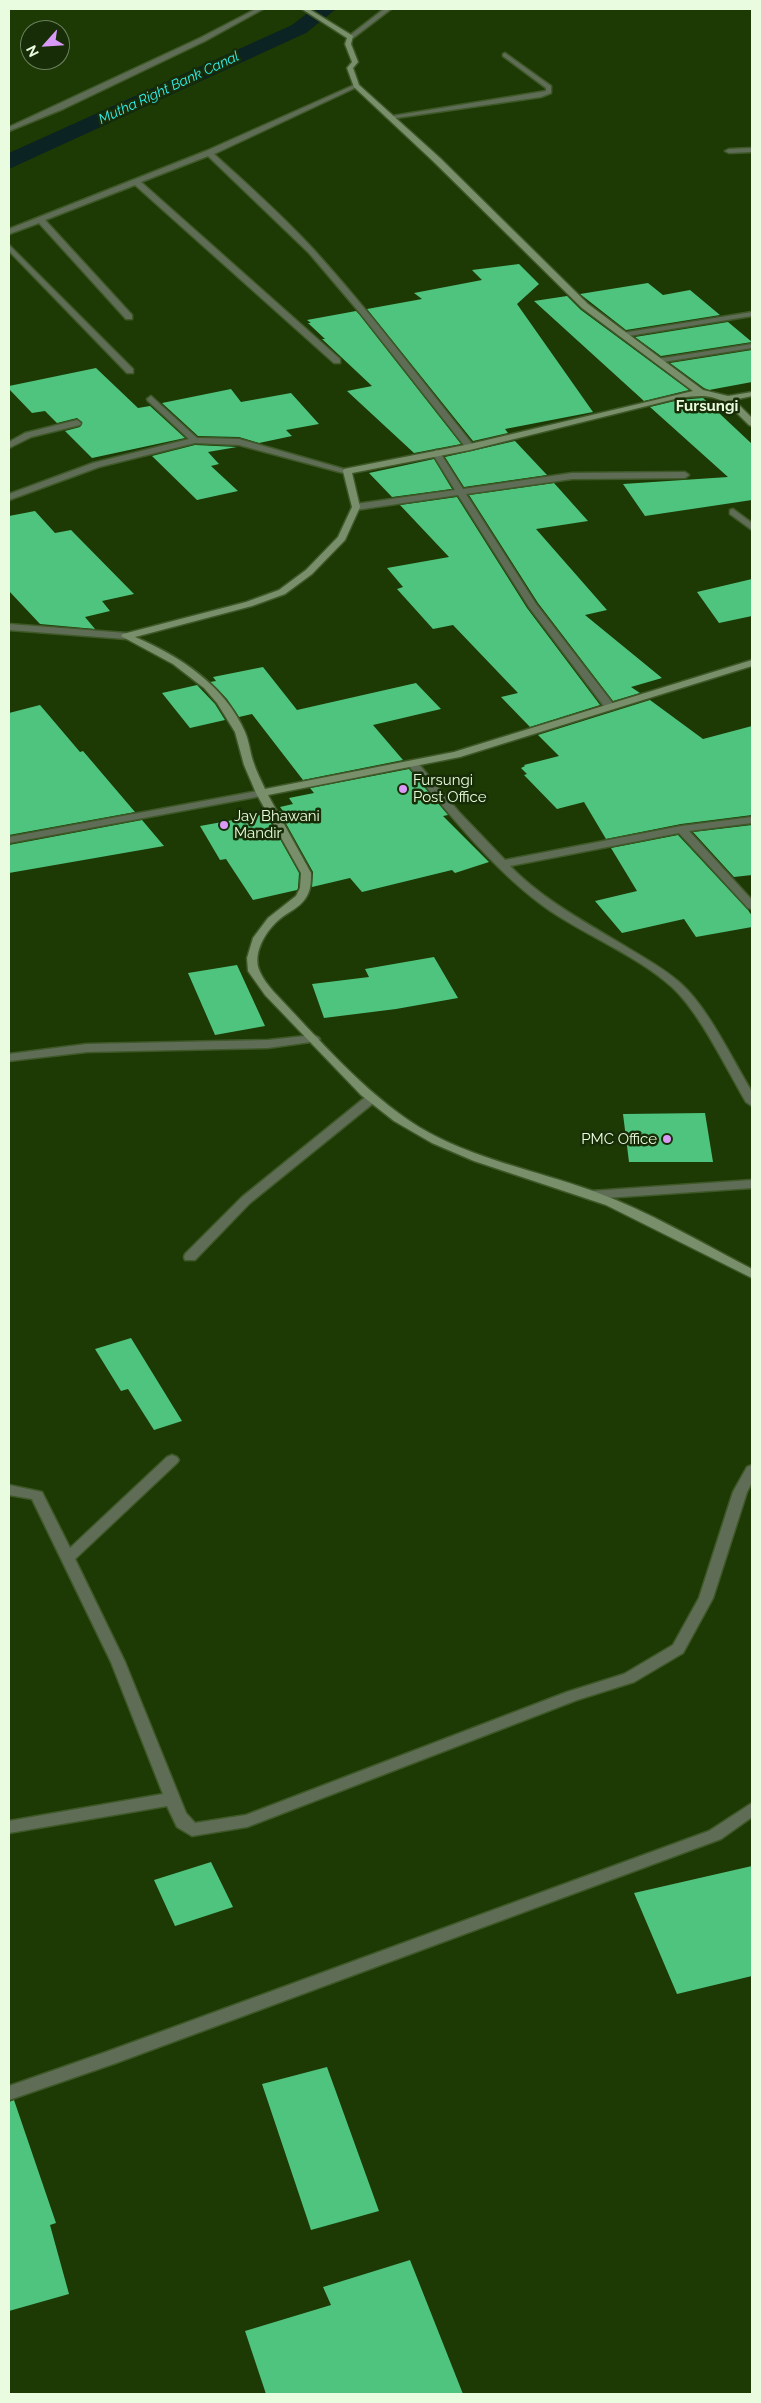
<!DOCTYPE html>
<html>
<head>
<meta charset="utf-8">
<style>
  body { margin:0 }
  #map { position:relative; width:761px; height:2403px; overflow:hidden; background:#1d3904; font-family:Raleway,sans-serif }
  canvas { display:block }
  .frame { position:absolute; inset:0; border:10px solid #eafcdf; pointer-events:none }
  .north { position:absolute; left:20px; top:20px; width:50px; height:50px; box-sizing:border-box; background:#172d07; border:1px solid #6b805d; border-radius:50%; rotate:244deg; font-size:14px; font-weight:700; line-height:20px; text-align:center; color:#eafcdf }
  .north::after { content:''; display:block; margin:auto; width:18px; height:22px; background:#d99af7; clip-path:polygon(50% 0,100% 100%,50% 72%,0 100%) }
</style>
</head>
<body>
<div id="map">
<canvas width="761" height="2403"></canvas>
<div class="frame"></div>
<div class="north">N</div>
</div>
<script>
const ctx = document.querySelector('canvas').getContext('2d');
ctx.lineJoin = 'round';
function fill(path, color) {
  ctx.fillStyle = color;
  ctx.fill(path, 'evenodd');
}
function stroke(path, color, width, dash) {
  ctx.strokeStyle = color;
  ctx.lineWidth = width;
  ctx.lineCap = dash ? 'butt' : 'round';
  ctx.setLineDash(dash || []);
  ctx.stroke(path);
}
function label(font, color, halo, rows, align = 'center') {
  ctx.font = font + ' Raleway,sans-serif';
  ctx.lineWidth = 5;
  ctx.setLineDash([]);
  ctx.textBaseline = 'middle';
  ctx.strokeStyle = halo;
  ctx.fillStyle = color;
  for (const [text, x, y, turn = 0] of rows) {
    ctx.save();
    ctx.translate(x, y);
    ctx.rotate((+turn || 0) * Math.PI / 180);
    ctx.textAlign = isNaN(turn) ? turn : align;
    if (halo) ctx.strokeText(text, 0, 0);
    ctx.fillText(text, 0, 0);
    ctx.restore();
  }
}
fill(new Path2D(`
  M 313,9 L 336,9 L 306,33 L 9,169 L 9,153 L 292,25 Z`), '#0c2323');
fill(new Path2D(`
  M 519,264 L 539,284 L 517,304 L 593,412 L 505,429 L 508,433 L 473,441 L 367,309 L 422,299 L 414,293 L 482,280 L 472,270 Z
  M 648,283 L 663,295 L 690,290 L 720,315 L 626,330 L 580,294 Z
  M 567,296 L 581,310 L 689,390 L 644,401 L 534,301 Z
  M 356,311 L 359,314 L 461,444 L 414,453 L 347,391 L 372,386 L 322,339 L 325,339 L 308,323 L 311,323 L 307,320 Z
  M 728,322 L 752,342 L 661,356 L 635,337 Z
  M 752,350 L 752,382 L 709,390 L 704,388 L 670,363 Z
  M 96,368 L 138,408 L 150,406 L 185,438 L 92,458 L 65,431 L 80,427 L 82,422 L 77,418 L 57,423 L 45,411 L 32,413 L 9,389 L 9,386 Z
  M 231,389 L 241,402 L 291,393 L 319,424 L 286,430 L 292,436 L 259,443 L 239,437 L 198,436 L 162,403 Z
  M 703,398 L 752,444 L 752,500 L 645,516 L 623,484 L 728,477 L 650,407 L 679,400 Z
  M 515,441 L 547,475 L 464,487 L 445,457 Z
  M 195,445 L 237,447 L 208,452 L 219,464 L 211,466 L 238,491 L 197,500 L 152,456 Z
  M 434,459 L 452,489 L 392,497 L 369,473 Z
  M 554,483 L 588,521 L 536,529 L 607,610 L 585,615 L 662,678 L 631,687 L 640,693 L 613,701 L 538,603 L 469,495 Z
  M 457,497 L 527,608 L 600,705 L 530,727 L 501,697 L 518,693 L 453,625 L 433,629 L 397,589 L 403,587 L 387,568 L 449,557 L 400,505 Z
  M 35,511 L 55,533 L 71,530 L 134,594 L 102,601 L 110,611 L 85,617 L 95,629 L 40,624 L 9,591 L 9,516 Z
  M 752,579 L 752,616 L 719,623 L 697,592 Z
  M 263,667 L 297,710 L 416,683 L 441,709 L 373,725 L 403,760 L 303,780 L 252,714 L 239,717 L 227,699 L 210,682 L 216,681 L 213,677 Z
  M 197,685 L 215,704 L 225,720 L 190,728 L 162,693 Z
  M 650,700 L 703,739 L 752,726 L 752,815 L 681,824 L 606,839 L 584,802 L 557,809 L 524,775 L 527,774 L 521,768 L 525,766 L 524,765 L 559,756 L 538,735 Z
  M 40,705 L 80,752 L 83,751 L 135,812 L 9,835 L 9,713 Z
  M 409,769 L 448,815 L 443,816 L 489,862 L 455,873 L 452,870 L 362,892 L 350,878 L 312,887 L 313,872 L 279,811 L 283,811 L 280,807 L 293,804 L 289,798 L 314,793 L 310,788 Z
  M 266,814 L 299,873 L 298,888 L 297,890 L 253,900 L 226,859 L 220,860 L 200,826 Z
  M 142,820 L 164,846 L 9,873 L 9,845 Z
  M 752,825 L 752,875 L 734,877 L 693,832 Z
  M 678,835 L 748,910 L 752,916 L 752,927 L 696,937 L 684,919 L 622,933 L 595,901 L 637,891 L 611,848 Z
  M 434,957 L 458,998 L 396,1009 L 324,1018 L 312,984 L 369,977 L 365,969 Z
  M 237,965 L 265,1026 L 215,1035 L 188,973 Z
  M 705,1113 L 713,1162 L 629,1162 L 623,1114 Z
  M 131,1338 L 182,1421 L 154,1430 L 128,1389 L 121,1391 L 95,1349 Z
  M 211,1862 L 233,1907 L 175,1926 L 154,1880 Z
  M 752,1866 L 752,1976 L 677,1994 L 634,1893 Z
  M 327,2067 L 379,2211 L 311,2230 L 262,2084 Z
  M 14,2100 L 56,2223 L 50,2225 L 69,2294 L 9,2311 L 9,2102 Z
  M 410,2260 L 463,2394 L 266,2394 L 245,2331 L 331,2305 L 323,2287 Z`), '#4fc47e');
const street = new Path2D(`
  M 256,9 L 263,9 L 205,41 L 63,109 L 9,131 L 9,127 L 200,38 Z
  M 384,9 L 391,9 L 353,38 L 349,38 L 349,36 Z
  M 505,53 L 551,86 L 551,93 L 541,97 L 389,119 L 386,117 L 546,91 L 546,88 L 503,56 L 503,54 Z
  M 354,85 L 359,86 L 214,154 C 248,185 283,216 315,251 C 371,313 421,380 473,445 L 473,449 L 467,449 L 360,313 L 309,253 L 208,156 L 141,182 L 340,359 L 340,363 L 334,363 L 135,185 L 45,220 L 132,315 L 132,319 L 126,319 L 39,223 L 9,234 L 9,229 L 206,151 Z
  M 752,148 L 752,152 L 729,153 L 725,151 L 729,149 Z
  M 9,245 L 133,369 L 133,373 L 127,373 L 9,251 Z
  M 752,312 L 752,316 L 622,337 L 618,335 L 622,333 Z
  M 752,344 L 752,348 L 657,363 L 653,361 L 657,359 Z
  M 151,396 L 197,438 L 239,439 L 351,471 L 347,474 L 239,445 L 195,443 L 99,467 L 9,500 L 9,494 L 93,463 L 189,439 L 148,401 L 147,399 Z
  M 77,420 L 81,423 L 80,425 L 31,437 L 9,448 L 9,442 L 25,433 Z
  M 436,450 L 439,451 L 463,489 L 572,473 L 685,472 L 689,475 L 685,478 L 572,479 L 466,494 L 536,604 L 614,705 L 614,709 L 606,709 L 529,607 L 458,495 L 356,510 L 352,507 L 356,504 L 455,490 L 432,453 Z
  M 733,509 L 752,523 L 752,530 L 730,514 L 730,510 Z
  M 9,624 L 126,633 L 131,636 L 126,639 L 9,630 Z
  M 413,761 L 417,762 L 459,812 L 505,860 L 681,826 L 752,817 L 752,823 L 689,831 L 752,900 L 752,909 L 748,908 L 679,833 L 510,866 C 544,901 587,923 628,948 C 646,959 663,968 679,982 C 708,1007 732,1059 752,1092 L 752,1106 L 746,1102 C 726,1068 700,1013 672,987 C 636,955 589,937 549,910 C 497,874 450,815 409,766 L 409,762 Z
  M 263,790 L 267,791 L 267,795 L 9,843 L 9,837 Z
  M 314,1035 L 318,1037 L 320,1039 L 318,1041 L 268,1048 L 87,1052 L 9,1061 L 9,1054 L 87,1044 L 268,1040 Z
  M 372,1094 L 378,1098 L 376,1101 L 250,1203 L 195,1260 L 185,1260 L 184,1257 L 185,1254 L 242,1197 L 368,1095 Z
  M 752,1180 L 752,1188 L 591,1199 L 585,1195 L 591,1191 Z
  M 172,1455 L 177,1457 L 179,1460 L 177,1463 L 75,1559 L 125,1662 L 186,1813 L 195,1823 L 246,1815 L 567,1692 L 624,1674 L 673,1645 L 699,1598 L 733,1492 L 747,1467 L 752,1465 L 752,1482 L 747,1492 L 713,1598 L 683,1653 L 634,1682 L 577,1700 L 247,1827 L 192,1836 L 177,1827 L 167,1806 L 9,1833 L 9,1821 L 163,1794 L 111,1662 L 32,1499 L 9,1495 L 9,1485 L 42,1492 L 70,1548 L 167,1457 Z
  M 752,1803 L 752,1817 L 721,1839 L 116,2063 L 9,2100 L 9,2086 L 106,2052 L 709,1831 Z`);
const secondary = new Path2D(`
  M 302,9 L 309,9 L 353,36 L 351,44 L 358,62 L 353,68 L 359,85 L 440,158 L 588,304 L 703,390 L 728,396 L 752,392 L 752,396 L 734,400 L 752,418 L 752,426 L 749,425 C 723,399 718,392 679,398 L 470,450 L 352,473 L 360,507 L 345,540 L 312,574 L 285,594 L 252,606 L 135,637 C 180,656 225,686 245,732 C 249,741 250,752 253,761 C 256,771 261,780 265,789 L 454,752 L 752,660 L 752,666 L 460,757 L 268,795 L 311,873 C 311,882 311,891 305,899 C 299,908 290,911 281,918 C 267,929 251,953 260,972 C 263,979 268,985 273,991 C 318,1038 363,1092 419,1127 C 472,1159 535,1170 593,1191 C 648,1211 700,1242 752,1269 L 752,1278 L 606,1205 L 474,1161 L 432,1143 L 394,1121 L 361,1095 L 265,995 L 248,971 L 247,958 L 253,938 L 268,918 L 296,896 L 300,888 L 301,873 L 256,793 L 244,765 L 235,732 L 217,703 L 204,688 L 173,664 L 121,636 L 123,634 L 246,602 L 279,590 L 306,570 L 338,537 L 352,507 L 343,471 L 344,469 L 470,444 L 693,391 L 582,308 L 434,162 L 354,87 L 347,68 L 352,62 L 345,44 L 347,38 Z`);
stroke(street, '#3e5827', 3);
stroke(secondary, '#3e5827', 3);
fill(street, '#5f6d57');
fill(secondary, '#798f6c');
for (const [x, y, r, color] of [
  [403,789,5,"#d99af7"],
  [224,825,5,"#d99af7"],
  [667,1139,5,"#d99af7"]
]) {
  const dot = new Path2D();
  dot.arc(x, y, r, 0, 2 * Math.PI);
  ctx.fillStyle = color;
  ctx.fill(dot);
  stroke(dot, '#172d07', 2);
}
label('italic 14px', '#35f3f2', '#172d07', [
  ["Mutha Right Bank Canal",169,88,-25]
]);
label('bold 15px', '#eafcdf', '#172d07', [
  ["Fursungi",707,406]
]);
label('15px', '#eafcdf', '#172d07', [
  ["Fursungi",413,780],
  ["Post Office",413,797],
  ["Jay Bhawani",234,816],
  ["Mandir",234,833],
  ["PMC Office",657,1139,"right"]
], 'left');
</script>
</body>
</html>
